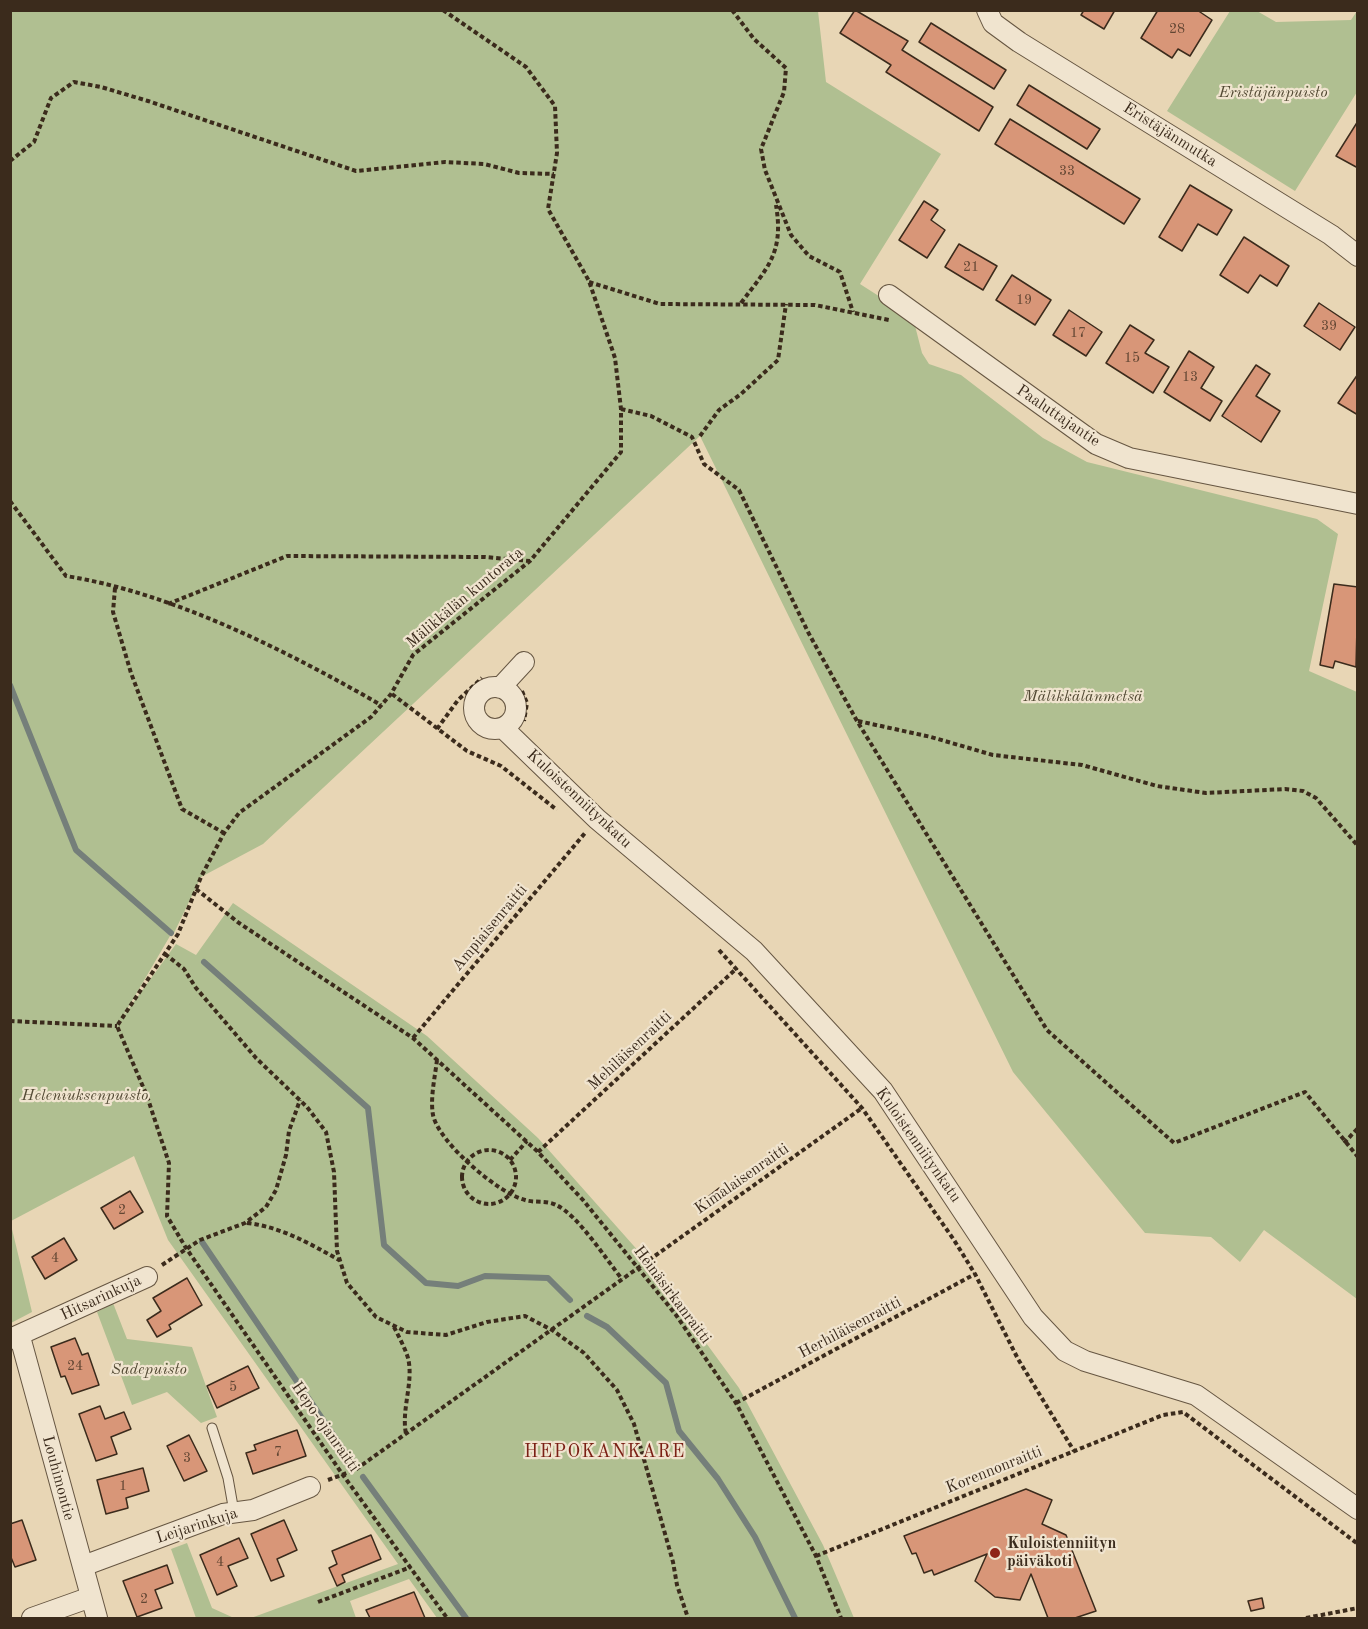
<!DOCTYPE html>
<html>
<head>
<meta charset="utf-8">
<style>
  body { margin:0 }
  #map { position:relative; width:1368px; height:1629px; overflow:hidden; background:#e8d6b5; font-family:"Old Standard TT",serif }
  canvas { display:block }
  .frame { position:absolute; inset:0; border:12px solid #3b2b1c; pointer-events:none }
</style>
</head>
<body>
<div id="map">
<canvas width="1368" height="1629"></canvas>
<div class="frame"></div>
</div>
<script>
const ctx = document.querySelector('canvas').getContext('2d');
ctx.lineJoin = 'round';
function fill(path, color) {
  ctx.fillStyle = color;
  ctx.fill(path, 'evenodd');
}
function stroke(path, color, width, dash) {
  ctx.strokeStyle = color;
  ctx.lineWidth = width;
  ctx.lineCap = dash ? 'butt' : 'round';
  ctx.setLineDash(dash || []);
  ctx.stroke(path);
}
function label(font, color, halo, rows, align = 'center') {
  ctx.font = font + ' "Old Standard TT",serif';
  ctx.lineWidth = 4.5;
  ctx.setLineDash([]);
  ctx.textBaseline = 'middle';
  ctx.strokeStyle = halo;
  ctx.fillStyle = color;
  for (const [text, x, y, turn = 0] of rows) {
    ctx.save();
    ctx.translate(x, y);
    ctx.rotate((+turn || 0) * Math.PI / 180);
    ctx.textAlign = isNaN(turn) ? turn : align;
    if (halo) ctx.strokeText(text, 0, 0);
    ctx.fillText(text, 0, 0);
    ctx.restore();
  }
}
fill(new Path2D(`
  M 11,11 L 818,11 L 826,82 L 941,154 L 860,284 L 913,318 L 922,353 L 929,364 L 961,375 L 1043,438 L 1087,462 L 1317,519 L 1338,534 L 1309,671 L 1357,692 L 1357,1299 L 1264,1230 L 1240,1262 L 1211,1237 L 1145,1233 L 1013,1072 L 700,436 L 263,844 L 201,877 L 174,933 L 93,865 L 170,936 L 122,1018 L 176,944 L 196,955 L 233,903 L 427,1036 L 538,1138 L 641,1254 L 739,1388 L 823,1545 L 854,1618 L 437,1618 L 409,1579 L 350,1601 L 356,1618 L 251,1618 L 398,1564 L 168,1240 L 134,1156 L 11,1221 Z
  M 1230,11 L 1257,11 L 1276,22 L 1351,20 L 1357,11 L 1357,92 L 1295,191 L 1167,111 Z
  M 11,1225 L 32,1312 L 11,1323 L 10,1323 Z
  M 113,1303 L 127,1339 L 192,1347 L 217,1417 L 201,1423 L 167,1392 L 132,1405 L 97,1312 Z
  M 187,1543 L 212,1608 L 234,1618 L 196,1618 L 171,1549 Z`), '#b0bf91');
stroke(new Path2D(`
  M 10,685 L 76,850 L 171,933
  M 204,962 L 368,1108 L 384,1245 L 426,1283 L 458,1286 L 485,1276 L 548,1278 L 570,1300
  M 202,1242 L 351,1461
  M 587,1316 L 607,1327 L 666,1383 L 679,1431 L 718,1479 L 755,1537 L 795,1618
  M 363,1477 L 466,1618`), '#757f7a', 6);
const building = new Path2D(`
  M 855,10 L 908,41 L 902,50 L 993,107 L 979,131 L 886,72 L 891,65 L 840,33 Z
  M 1084,10 L 1115,10 L 1104,29 L 1081,15 Z
  M 1158,10 L 1197,10 L 1212,20 L 1190,56 L 1178,49 L 1172,58 L 1141,38 Z
  M 931,23 L 1006,70 L 994,89 L 919,42 Z
  M 1029,85 L 1100,129 L 1087,149 L 1017,105 Z
  M 1010,119 L 1140,199 L 1124,224 L 995,144 Z
  M 1358,121 L 1358,168 L 1336,156 Z
  M 1190,185 L 1232,210 L 1217,235 L 1198,224 L 1182,251 L 1159,237 Z
  M 924,201 L 938,210 L 931,220 L 945,230 L 927,258 L 899,240 Z
  M 1244,237 L 1289,266 L 1277,286 L 1260,275 L 1248,293 L 1220,275 Z
  M 959,244 L 997,266 L 983,290 L 945,267 Z
  M 1012,275 L 1051,300 L 1035,325 L 996,300 Z
  M 1319,303 L 1355,327 L 1340,350 L 1304,326 Z
  M 1069,310 L 1102,332 L 1086,356 L 1053,335 Z
  M 1130,325 L 1154,340 L 1145,353 L 1169,367 L 1153,393 L 1106,363 Z
  M 1189,351 L 1214,367 L 1201,388 L 1222,401 L 1210,421 L 1164,392 Z
  M 1256,365 L 1270,374 L 1256,396 L 1280,411 L 1261,442 L 1222,416 Z
  M 1358,374 L 1358,415 L 1338,403 Z
  M 1334,584 L 1358,587 L 1356,667 L 1335,661 L 1333,668 L 1320,665 Z
  M 719,1188 L 724,1194 L 714,1202 L 709,1196 Z
  M 130,1191 L 143,1212 L 114,1229 L 101,1208 Z
  M 64,1238 L 77,1260 L 45,1279 L 32,1257 Z
  M 187,1278 L 202,1305 L 169,1325 L 171,1329 L 157,1337 L 147,1320 L 161,1311 L 153,1298 Z
  M 75,1338 L 82,1355 L 88,1353 L 99,1385 L 72,1394 L 65,1376 L 61,1377 L 51,1347 Z
  M 248,1366 L 259,1388 L 217,1408 L 207,1386 Z
  M 100,1406 L 105,1419 L 124,1412 L 131,1429 L 111,1437 L 117,1454 L 96,1461 L 79,1414 Z
  M 297,1430 L 306,1456 L 253,1474 L 246,1453 L 256,1450 L 254,1445 Z
  M 189,1435 L 207,1471 L 184,1481 L 167,1446 Z
  M 143,1468 L 149,1491 L 126,1498 L 128,1508 L 106,1514 L 97,1480 Z
  M 1026,1489 L 1052,1500 L 1042,1524 L 1066,1535 L 1096,1611 L 1075,1618 L 1048,1618 L 1031,1574 L 1020,1600 L 995,1597 L 975,1581 L 987,1554 L 934,1575 L 932,1570 L 924,1573 L 916,1553 L 912,1554 L 904,1536 Z
  M 22,1520 L 36,1560 L 15,1567 L 10,1555 L 10,1524 Z
  M 284,1520 L 297,1550 L 277,1559 L 284,1576 L 271,1581 L 251,1534 Z
  M 371,1535 L 381,1559 L 342,1575 L 345,1582 L 337,1586 L 329,1568 L 337,1564 L 332,1551 Z
  M 239,1538 L 248,1558 L 228,1566 L 237,1586 L 217,1595 L 200,1555 Z
  M 167,1565 L 173,1583 L 155,1590 L 162,1608 L 137,1617 L 123,1581 Z
  M 414,1592 L 425,1618 L 370,1618 L 366,1610 Z
  M 1262,1598 L 1264,1608 L 1251,1611 L 1248,1601 Z`);
fill(building, '#d89678');
stroke(building, '#3b2b1c', 1.5);
const service = new Path2D(`
  M 212,1428 L 228,1478 L 234,1512`);
const minor = new Path2D(`
  M 987,10 L 993,23 L 1019,42 L 1331,235 L 1358,256
  M 889,295 L 1096,444 L 1129,458 L 1358,504
  M474 708a21 21 0 1 1 42 0a21 21 0 1 1-42 0Z
  M 500,688 L 524,662
  M 503,728 L 597,819 L 754,951 L 883,1091 L 1033,1317 L 1065,1351 L 1085,1361 L 1196,1395 L 1358,1509
  M 20,1337 L 97,1618
  M 10,1339 L 147,1277
  M 83,1566 L 223,1514 L 253,1510 L 310,1487
  M 32,1618 L 91,1597`);
stroke(service, '#665642', 11);
stroke(minor, '#665642', 22);
stroke(new Path2D(`
  M 443,10 L 526,67 L 555,106 L 557,153 L 548,209 L 589,281 L 615,358 L 621,409 L 621,452 L 530,561 L 413,655 L 391,694 L 371,717 L 239,813 L 224,833 L 201,877 L 178,934 L 117,1026 L 147,1096 L 169,1163 L 167,1216 L 186,1248 L 343,1475 L 447,1618
  M 732,10 L 754,39 L 786,68 L 784,92 L 761,149 L 765,170 L 791,235 L 809,256 L 840,272 L 853,312
  M 10,161 L 34,142 L 51,98 L 74,82 L 101,87 L 148,101 L 356,171 L 445,162 L 484,164 L 519,173 L 554,174
  M 589,282 L 660,304 L 815,305 L 889,320
  M 741,303 C 768,267 784,253 776,205
  M 621,409 L 651,416 L 692,437 L 704,464 L 739,490 L 808,632 L 857,721 L 1047,1030 L 1174,1143 L 1305,1092 L 1358,1157
  M 700,436 L 719,410 L 741,394 L 778,360 L 786,304
  M 10,501 L 66,576 C 173,593 287,651 381,705
  M 115,588 L 113,612 L 131,673 L 182,809 L 224,833
  M 168,604 L 287,556 L 485,557 L 530,561
  M 522,691 L 527,703 L 524,721
  M 392,694 L 467,751 L 501,766 L 557,810
  M 858,721 L 931,737 L 993,755 L 1082,765 L 1157,786 L 1206,793 L 1285,789 L 1303,791 L 1316,798 L 1358,846
  M 437,729 L 458,700 L 482,678
  M 196,889 L 239,923 L 413,1038 L 538,1152 L 583,1200 L 676,1315 L 736,1403 L 816,1556 L 841,1618
  M 719,950 L 862,1108 L 954,1240 L 975,1274 L 1018,1359 L 1074,1451
  M 165,954 L 184,969 L 196,988 L 256,1058 L 307,1107 L 326,1132 L 334,1172 L 337,1251 L 347,1283 L 376,1317 L 407,1332 L 446,1335 L 487,1322 L 525,1316 L 552,1330 L 584,1353 L 617,1390 L 634,1424 L 673,1562 L 677,1585 L 688,1618
  M 10,1021 L 117,1026
  M 413,1038 L 585,833
  M 437,1060 C 435,1077 430,1098 433,1115 C 439,1143 498,1193 525,1200 C 534,1203 547,1200 556,1205 C 578,1215 605,1258 622,1279
  M 1344,1143 L 1358,1128
  M462 1177a27 27 0 1 1 54 0a27 27 0 1 1-54 0Z
  M 538,1152 L 737,968
  M 510,1160 L 527,1141
  M 247,1223 C 281,1227 309,1243 339,1260
  M 162,1265 L 200,1240 L 245,1223 L 266,1207 L 276,1190 L 286,1155 L 289,1131 L 300,1100
  M 394,1327 C 399,1337 405,1348 408,1358 C 414,1382 401,1409 406,1434
  M 736,1403 L 975,1274
  M 328,1480 L 355,1470 L 862,1108
  M 816,1556 L 1163,1415 L 1183,1412 L 1358,1544
  M 318,1602 L 411,1567
  M 1306,1618 L 1358,1608`), '#3b2b1c', 4, [4.5, 3]);
stroke(service, '#f0e4cf', 9);
stroke(minor, '#f0e4cf', 20);
for (const [x, y, r, color] of [
  [995,1553,6,"#8f2418"]
]) {
  const dot = new Path2D();
  dot.arc(x, y, r, 0, 2 * Math.PI);
  ctx.fillStyle = color;
  ctx.fill(dot);
  stroke(dot, '#f0e4cf', 2);
}
label('14px', '#624633', null, [
  ["28",1177,29],
  ["33",1067,171],
  ["21",971,267],
  ["19",1024,300],
  ["39",1329,326],
  ["17",1078,333],
  ["15",1132,358],
  ["13",1190,377],
  ["2",122,1210],
  ["4",55,1258],
  ["24",75,1366],
  ["5",233,1387],
  ["7",278,1452],
  ["3",187,1458],
  ["1",123,1486],
  ["4",220,1562],
  ["2",144,1599]
]);
label('italic 16px', '#524933', '#f0e4cf', [
  ["Eristäjänpuisto",1273,93],
  ["Mälikkälänmetsä",1083,697],
  ["Heleniuksenpuisto",85,1096],
  ["Sadepuisto",149,1370]
]);
label('16px', '#3b2b1c', '#f0e4cf', [
  ["Eristäjänmutka",1170,135,32],
  ["Paaluttajantie",1058,416,34],
  ["Mälikkälän kuntorata",465,598,-40],
  ["Kuloistenniitynkatu",579,799,43],
  ["Ampiaisenraitti",490,928,-50],
  ["Mehiläisenraitti",630,1051,-43],
  ["Kuloistenniitynkatu",918,1145,55],
  ["Kimalaisenraitti",742,1179,-35],
  ["Heinäsirkanraitti",672,1295,53],
  ["Hitsarinkuja",101,1298,-25],
  ["Herhiläisenraitti",850,1328,-28],
  ["Hepo-ojanraitti",325,1427,55],
  ["Korennonraitti",994,1470,-22],
  ["Louhimontie",58,1478,75],
  ["Leijarinkuja",197,1526,-18]
]);
label('bold 16px', '#3b2b1c', '#f0e4cf', [
  ["Kuloistenniityn",1007,1544],
  ["päiväkoti",1007,1562]
], 'left');
ctx.letterSpacing = '1.5px';
label('18px', '#7a1f14', '#f0e4cf', [
  ["HEPOKANKARE",605,1452]
]);
ctx.letterSpacing = '0px';
</script>
</body>
</html>
